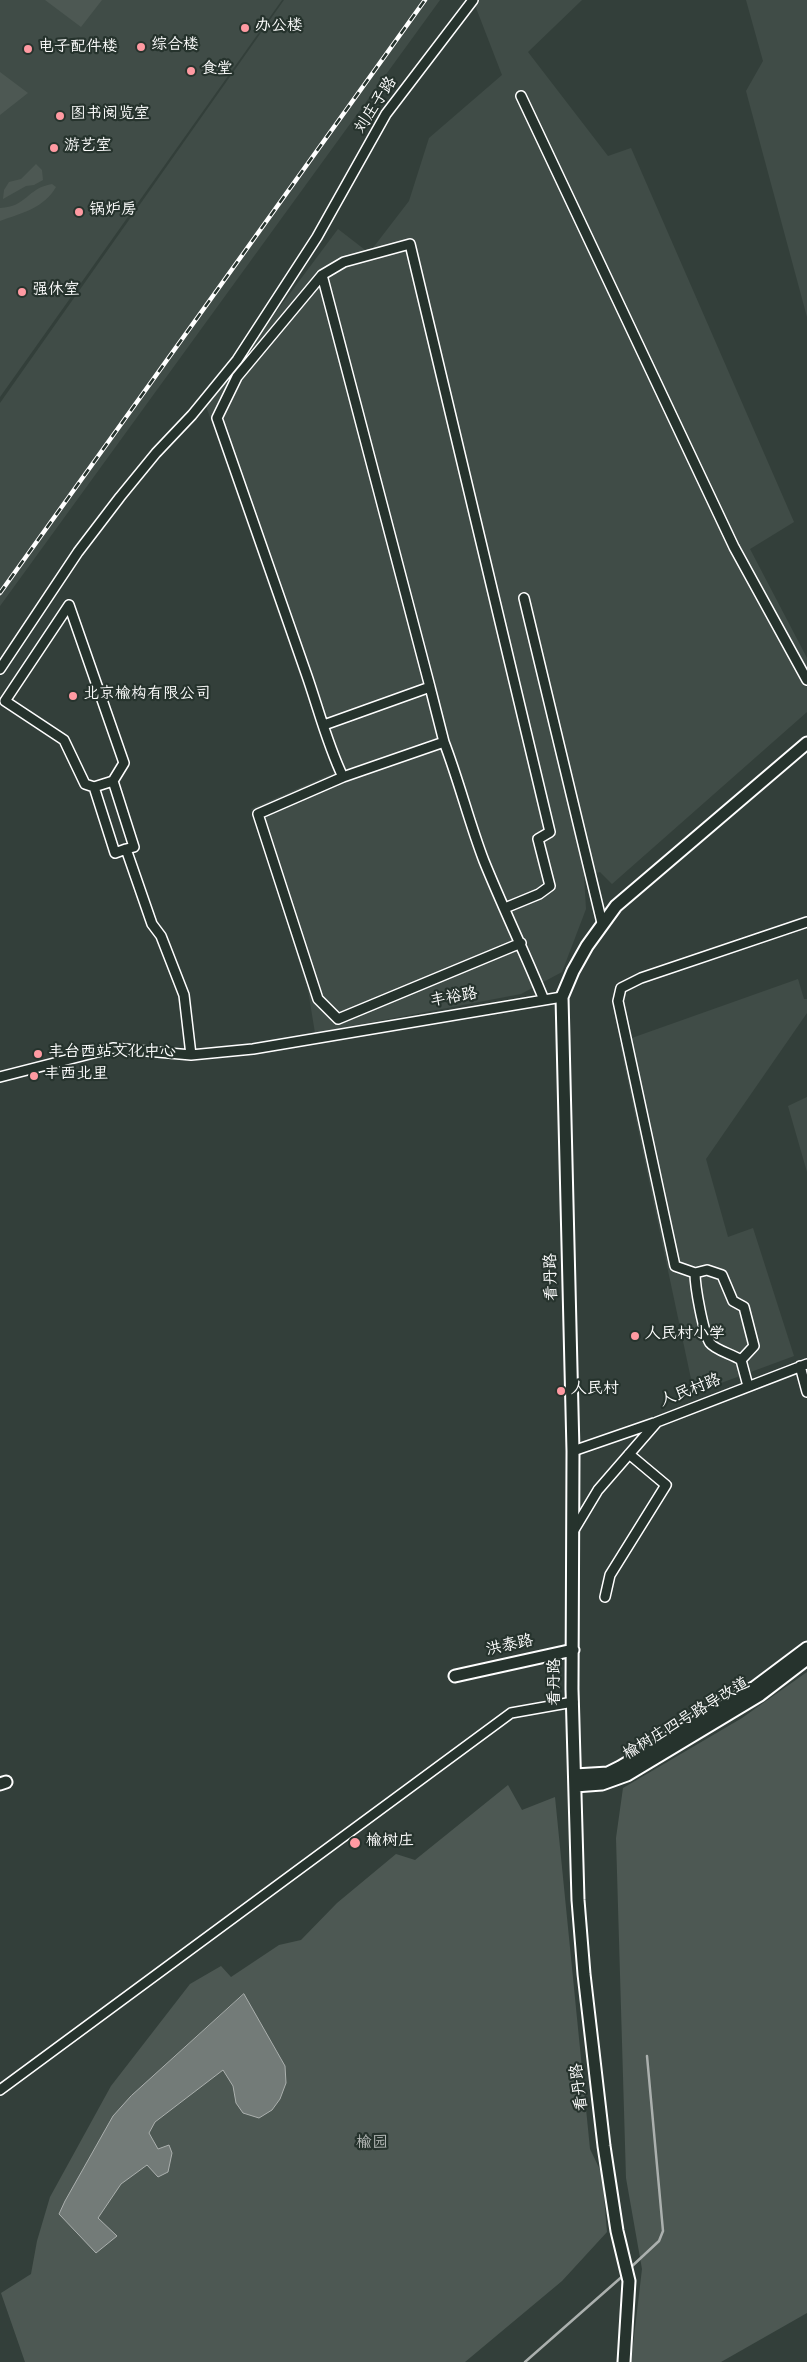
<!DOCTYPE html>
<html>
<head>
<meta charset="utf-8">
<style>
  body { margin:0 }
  canvas { display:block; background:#333f3a }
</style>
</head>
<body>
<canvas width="807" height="2362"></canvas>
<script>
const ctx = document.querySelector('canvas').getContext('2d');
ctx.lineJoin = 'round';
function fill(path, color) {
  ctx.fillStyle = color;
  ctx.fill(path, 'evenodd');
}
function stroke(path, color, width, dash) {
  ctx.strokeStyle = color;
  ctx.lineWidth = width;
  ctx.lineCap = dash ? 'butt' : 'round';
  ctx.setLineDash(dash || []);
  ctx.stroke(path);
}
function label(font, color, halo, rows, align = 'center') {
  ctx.font = font + ' "Gochi Hand","LXGW WenKai TC",sans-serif';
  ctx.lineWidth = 4.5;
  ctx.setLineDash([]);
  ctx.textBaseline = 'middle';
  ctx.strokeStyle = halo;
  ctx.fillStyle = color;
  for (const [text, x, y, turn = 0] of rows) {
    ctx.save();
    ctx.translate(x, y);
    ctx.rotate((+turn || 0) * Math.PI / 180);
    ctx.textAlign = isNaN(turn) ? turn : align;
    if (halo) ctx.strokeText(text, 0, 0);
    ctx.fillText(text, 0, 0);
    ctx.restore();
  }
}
fill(new Path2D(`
  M 0,0 L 282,0 L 0,397 Z
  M 284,0 L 440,0 L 0,606 L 0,403 Z
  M 473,0 L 582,0 L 528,52 L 608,156 L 631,148 L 794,522 L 750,549 L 807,658 L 807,712 L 612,884 L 600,872 L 584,876 L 586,909 L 562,972 L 521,994 L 315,1033 L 308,990 L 251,809 L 334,773 L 206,406 L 338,229 L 369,253 L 409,201 L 429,138 L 502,75 Z
  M 746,0 L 807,0 L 807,317 L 746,91 L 763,61 Z
  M 798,979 L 804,999 L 807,999 L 807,1013 L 706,1159 L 728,1237 L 753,1228 L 794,1356 L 694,1393 L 620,1044 L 629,1039 Z
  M 807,1097 L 807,1172 L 788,1106 Z`), '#404c47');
fill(new Path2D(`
  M 45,0 L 102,0 L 81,27 Z
  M 0,72 L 28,93 L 0,115 Z
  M 36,164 L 42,170 L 43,180 L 34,185 L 26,186 L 3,199 L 4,190 L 9,182 L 21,179 Z
  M 52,184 L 56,187 C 44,208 22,213 0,221 L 0,208 C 27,207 27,188 52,184 Z
  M 807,1672 L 807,2313 L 721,2362 L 631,2362 L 642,2269 L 626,2178 L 616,1838 L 623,1788 L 742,1718 Z
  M 508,1785 L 522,1810 L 555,1797 L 590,2149 L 602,2174 L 607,2232 L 562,2281 L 465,2362 L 25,2362 L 1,2293 L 31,2274 L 37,2241 L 50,2197 L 111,2086 L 190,1984 L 221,1966 L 231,1977 L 279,1945 L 301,1940 L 337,1903 L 396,1854 L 415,1860 Z`), '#4d5853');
const water = new Path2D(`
  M 244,1994 L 285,2066 L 286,2083 L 280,2099 L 272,2110 L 259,2118 L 243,2113 L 236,2103 L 233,2086 L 223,2070 L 155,2122 L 149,2133 L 158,2149 L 169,2145 L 172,2153 L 168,2172 L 158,2177 L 147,2165 L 121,2184 L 98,2218 L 117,2236 L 96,2253 L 59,2214 L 65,2201 L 113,2116 L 131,2096 Z`);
fill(water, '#737b78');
stroke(water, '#abb0ae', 1);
stroke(new Path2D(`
  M 630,2268 L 659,2241 L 663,2231 L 647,2056
  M 525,2362 L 625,2274`), '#abb0ae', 2.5);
const minor = new Path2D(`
  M 521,96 L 734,547 L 807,680
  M 322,275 L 344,262 L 410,244 L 550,832 L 538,839 L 550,886 L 539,894 L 505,908
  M 524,598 L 602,923
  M 0,669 L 78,552 L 120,497 L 156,453 L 192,415 L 237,360 L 317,237 L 386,114 L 473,0
  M 324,725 L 430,687 L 444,742
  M 343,777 C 327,744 318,707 306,673 C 276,588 247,503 217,418 L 237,377 L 322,275 L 430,687
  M 94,787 L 85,784 L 64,740 L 5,701 L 69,605 L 124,763 L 113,781
  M 126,849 L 115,853 L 94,787 L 113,781 L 134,847 L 126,849 L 152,924 L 161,936 L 184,995 L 191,1055
  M 521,943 L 338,1019 L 318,999 L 258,814 L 343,777 L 444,742 C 459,781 469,822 484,861 C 503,908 525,953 544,1000
  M 0,1077 L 113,1048 L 191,1055 L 253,1049 L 562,997
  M 695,1273 L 707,1270 L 722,1275 L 733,1301 L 744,1307 L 754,1346 L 741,1360
  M 800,1366 L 807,1392
  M 748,1386 L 741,1360 C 732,1354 715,1350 710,1343 C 703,1332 695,1287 695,1273 L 675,1266 L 618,1001 L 621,988 L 641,978 L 807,922
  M 573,1451 L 654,1423
  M 574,1530 L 598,1490 L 657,1422 L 807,1364
  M 605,1597 L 610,1575 L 666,1485 L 629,1454
  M 0,2090 L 511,1713 L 573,1702`);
const tertiary = new Path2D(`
  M 455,1676 L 573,1650
  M 575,1775 L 608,1773 L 620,1767 L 755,1687 L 807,1648
  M 0,1784 L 6,1782
  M 575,1786 L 602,1784 L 627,1775 L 760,1695 L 807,1659
  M 624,2362 L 629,2281 L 617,2231 L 604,2146 L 584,1974 L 578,1900 L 572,1689 L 573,1451 L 562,997 L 573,971 L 587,946 L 616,906 L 807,743`);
stroke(minor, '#fff', 12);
stroke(tertiary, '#fff', 15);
stroke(minor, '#26332d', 9);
stroke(tertiary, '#26332d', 11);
const rail = new Path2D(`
  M 0,593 L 425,0`);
stroke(rail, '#fff', 4.5);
stroke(rail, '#26332d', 2.5, [8]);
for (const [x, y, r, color] of [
  [245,28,5,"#ff9aa2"],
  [141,47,5,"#ff9aa2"],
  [28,49,5,"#ff9aa2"],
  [191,71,5,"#ff9aa2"],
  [60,116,5,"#ff9aa2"],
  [54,148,5,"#ff9aa2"],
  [79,212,5,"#ff9aa2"],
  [22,292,5,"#ff9aa2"],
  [73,696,5,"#ff9aa2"],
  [38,1054,5,"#ff9aa2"],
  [34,1076,5,"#ff9aa2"],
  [635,1336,5,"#ff9aa2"],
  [561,1391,5,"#ff9aa2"],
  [355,1843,6,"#ff9aa2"]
]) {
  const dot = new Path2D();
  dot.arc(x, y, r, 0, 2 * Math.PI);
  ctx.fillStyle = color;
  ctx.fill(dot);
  stroke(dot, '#26332d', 2);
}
label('16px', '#fff', '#26332d', [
  ["办公楼",255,28],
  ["综合楼",151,47],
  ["电子配件楼",38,49],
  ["食堂",201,71],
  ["图书阅览室",70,116],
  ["游艺室",64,148],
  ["锅炉房",89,212],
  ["强休室",32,292],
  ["北京榆构有限公司",83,696],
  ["丰台西站文化中心",48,1054],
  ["丰西北里",44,1076],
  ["人民村小学",645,1336],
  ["人民村",571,1391],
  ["榆树庄",366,1843]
], 'left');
label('16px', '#fff', '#26332d', [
  ["刘庄子路",377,106,-57],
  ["丰裕路",454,999,-10],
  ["看丹路",553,1277,-91],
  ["人民村路",691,1392,-21],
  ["洪泰路",510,1647,-12],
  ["看丹路",557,1682,-90],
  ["榆树庄四号路导改道",687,1720,-31],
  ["看丹路",581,2087,-97]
]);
label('16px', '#b8bcba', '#26332d', [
  ["榆园",372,2145]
]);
</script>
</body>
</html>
